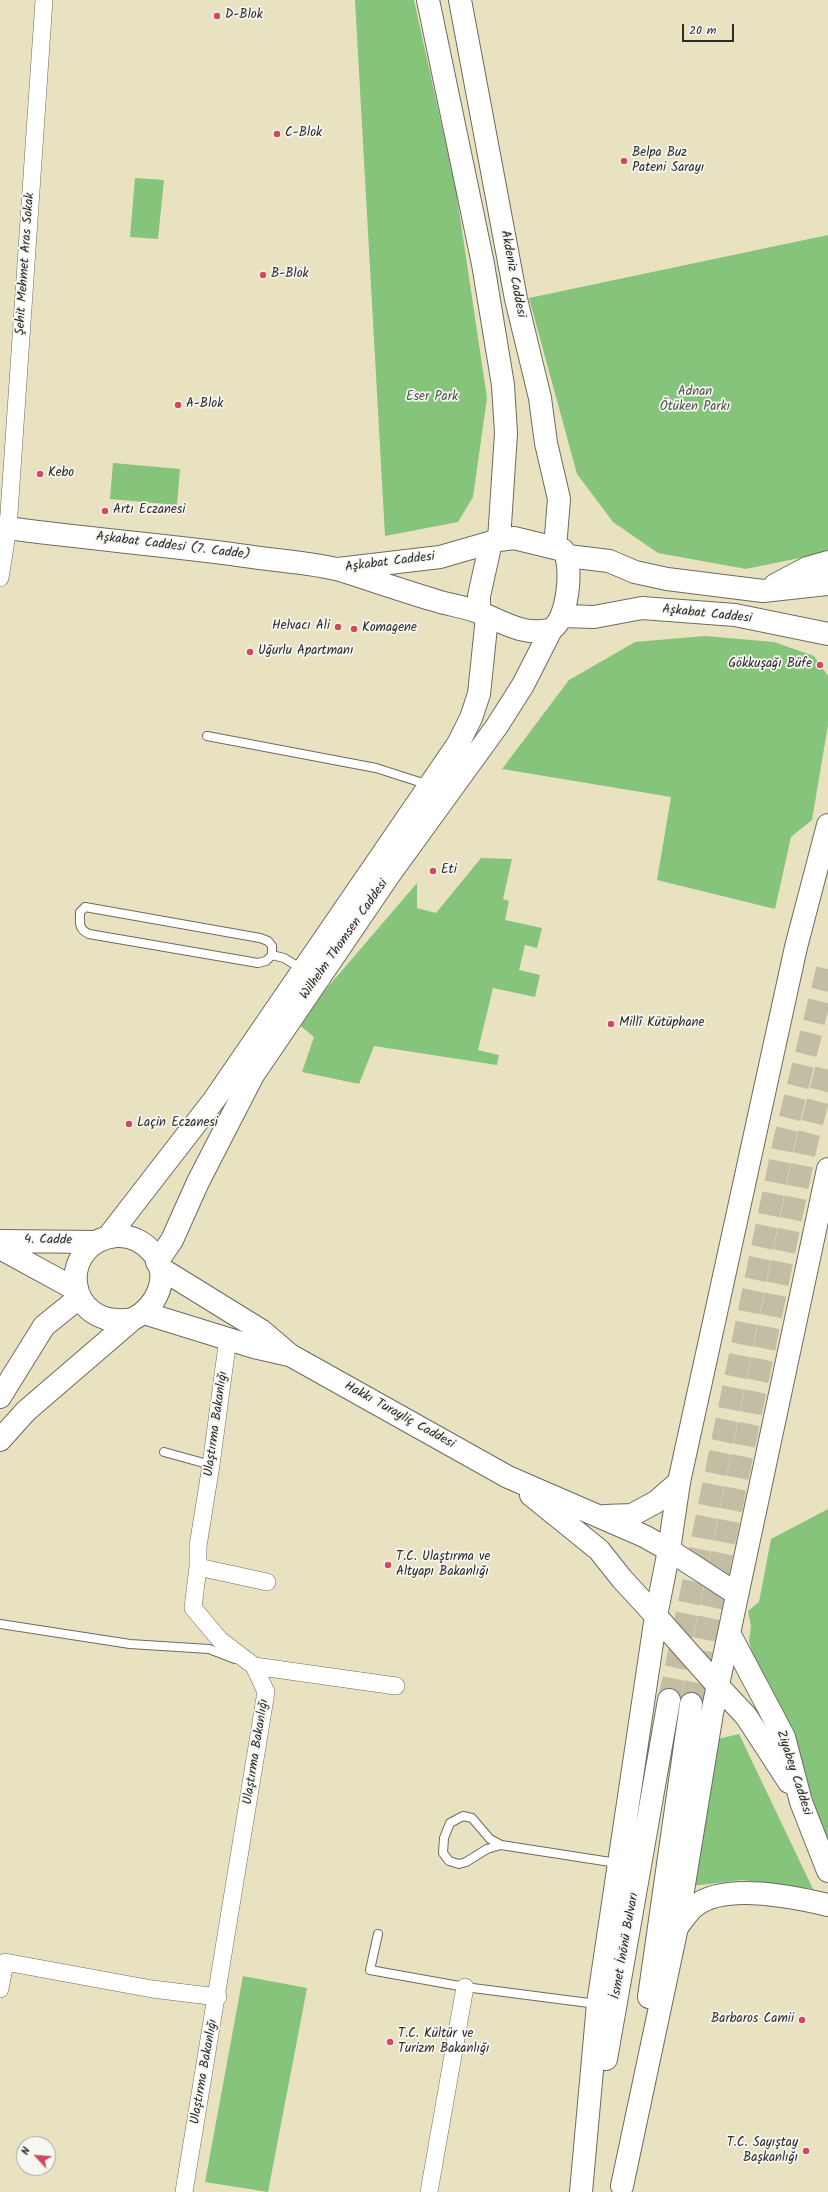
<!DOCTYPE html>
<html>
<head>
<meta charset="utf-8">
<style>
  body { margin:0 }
  #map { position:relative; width:828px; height:2192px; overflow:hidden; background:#e8e2c1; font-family:Kalam,sans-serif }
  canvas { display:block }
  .north { position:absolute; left:16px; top:2136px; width:40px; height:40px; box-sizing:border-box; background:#f6f6f2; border:1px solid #a5a5a2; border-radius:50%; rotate:296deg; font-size:11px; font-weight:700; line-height:16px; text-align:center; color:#2b2b2b }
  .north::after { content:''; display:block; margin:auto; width:14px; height:18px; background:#d1495b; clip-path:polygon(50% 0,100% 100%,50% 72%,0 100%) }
  .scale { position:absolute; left:682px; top:24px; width:52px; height:18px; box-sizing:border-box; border:2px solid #2b2b2b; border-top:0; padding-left:5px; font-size:12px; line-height:14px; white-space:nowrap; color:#2b2b2b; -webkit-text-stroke:3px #f6f6f2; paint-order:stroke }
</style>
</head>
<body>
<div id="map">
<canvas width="828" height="2192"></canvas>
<div class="north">N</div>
<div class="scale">20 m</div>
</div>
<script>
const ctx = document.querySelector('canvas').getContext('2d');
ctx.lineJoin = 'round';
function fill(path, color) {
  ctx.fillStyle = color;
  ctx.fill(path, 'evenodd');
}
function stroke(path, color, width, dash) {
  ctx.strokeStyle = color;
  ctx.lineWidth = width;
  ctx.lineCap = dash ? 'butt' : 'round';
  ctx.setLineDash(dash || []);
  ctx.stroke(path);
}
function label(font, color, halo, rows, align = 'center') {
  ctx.font = font + ' Kalam,sans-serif';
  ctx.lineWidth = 3.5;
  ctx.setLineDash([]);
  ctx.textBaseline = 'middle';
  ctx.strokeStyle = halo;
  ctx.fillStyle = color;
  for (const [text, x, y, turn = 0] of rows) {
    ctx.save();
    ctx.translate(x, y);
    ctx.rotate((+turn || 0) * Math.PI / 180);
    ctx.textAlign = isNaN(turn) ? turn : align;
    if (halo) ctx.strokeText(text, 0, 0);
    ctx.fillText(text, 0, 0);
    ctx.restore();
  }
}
fill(new Path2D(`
  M 355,0 L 414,0 L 456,190 L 487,398 L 473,497 L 458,522 L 385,536 Z
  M 135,178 L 164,180 L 158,239 L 130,237 Z
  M 828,235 L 828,550 L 819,554 L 746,569 L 658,553 L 613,522 L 577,474 L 529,298 Z
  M 113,463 L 180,469 L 177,505 L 110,499 Z
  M 705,636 L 774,642 L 814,656 L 828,676 L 828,725 L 812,820 L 791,837 L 775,909 L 657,880 L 671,797 L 502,769 L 569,680 L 635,642 Z
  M 481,858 L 512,859 L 503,899 L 509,901 L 505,920 L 542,928 L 537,948 L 525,945 L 519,970 L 540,975 L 535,997 L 493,988 L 478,1050 L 499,1055 L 497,1065 L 374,1046 L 359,1084 L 302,1072 L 314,1037 L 297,1023 L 417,883 L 417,908 L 436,913 Z
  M 828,1509 L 828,1861 L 791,1797 L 749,1641 L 751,1626 L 748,1611 L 759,1602 L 771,1539 Z
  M 739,1734 L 813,1889 L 742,1880 L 692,1886 L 718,1739 Z
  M 243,1976 L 307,1988 L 268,2192 L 205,2182 Z`), '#86c47b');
stroke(new Path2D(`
  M 669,1700 L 784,1141 L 828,966
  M 691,1704 L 806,1146 L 828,1062`), '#c2bda3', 22, [22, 11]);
const lane = new Path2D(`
  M 207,736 L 376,768 L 429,785
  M 85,907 L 260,938 L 268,941 L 272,946 L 272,955 L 266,961 L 258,963 L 89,934 C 78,929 80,923 80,912 Z
  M 272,955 L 284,958 L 302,969
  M 164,1452 L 211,1465
  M 0,1624 L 130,1644 L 209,1649 L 235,1659
  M 501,1845 L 487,1849 L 466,1862 L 459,1864 L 449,1861 L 443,1853 L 444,1838 L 450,1823 L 463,1816 L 472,1818 L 490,1839 L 501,1845 L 617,1863
  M 378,1934 L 370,1970 L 465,1987 L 597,2004`);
const street = new Path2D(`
  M 0,578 L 8,528 L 44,0
  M 198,1567 L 267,1582
  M 254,1666 L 396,1686
  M 0,1989 L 5,1962 L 152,1989 L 218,1997
  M 184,2192 L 266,1692 L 254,1666 L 220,1640 L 193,1608 L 198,1567 L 198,1546 L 211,1465 L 228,1338
  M 429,2192 L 465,1987`);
const secondary = new Path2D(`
  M 428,0 L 483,264 L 503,385 L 506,433 L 499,540
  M 460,0 L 516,299 L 540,398 L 546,443 L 559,499 L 555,548
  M 0,527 C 84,539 169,545 253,557 C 280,561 315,563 340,570 C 372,580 403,591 434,600 C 448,605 464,606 478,612 C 501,621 523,636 549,630 C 568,625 574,563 563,550 L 514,538 L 499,540 L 440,557 L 338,569
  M 568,556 L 609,561 L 635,572 L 667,579 L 763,591 L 828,584
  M 775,585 L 807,568 L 828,562
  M 479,612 L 479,596 L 491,542
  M 562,616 L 594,617 L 642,608 L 735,615 L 828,634
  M 108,1237 L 214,1100 L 458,744 L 471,718 L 479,694 L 487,617
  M 0,1241 L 96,1242
  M 0,1248 L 77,1290
  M 157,1262 L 172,1240 L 198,1182 L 253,1075 L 389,875 L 497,726 L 523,685 L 551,630
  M 160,1268 L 262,1331 L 290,1355 L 508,1477 L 644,1536 L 669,1550
  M 144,1313 L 254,1347 L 289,1355
  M 0,1397 L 44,1326 L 80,1297
  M 0,1440 L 26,1411 L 133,1319 C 156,1307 172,1277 153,1253 C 144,1242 131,1235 116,1236 C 57,1242 63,1331 133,1319
  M 531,1495 L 599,1550 L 622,1579 L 656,1616
  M 605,1516 L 632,1515 L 656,1502 L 679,1482
  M 730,1635 L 784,1737 L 801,1802 L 828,1871
  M 718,1686 L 746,1716 L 789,1782
  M 677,1927 C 683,1920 688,1911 695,1906 C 725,1882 794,1897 828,1905`);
const primary = new Path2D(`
  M 669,1550 L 737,1594
  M 656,1616 L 718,1686
  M 649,1997 L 691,1704
  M 606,2059 L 669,1700
  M 622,2186 L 677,1927 L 712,1713 L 828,1169
  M 581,2192 L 598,2004 L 656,1616 L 669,1550 L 679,1482 L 796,947 L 828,825`);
stroke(lane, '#6d6b60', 10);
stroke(street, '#6d6b60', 18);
stroke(secondary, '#6d6b60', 24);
stroke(primary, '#6d6b60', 24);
stroke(lane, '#fff', 8);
stroke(street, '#fff', 17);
stroke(secondary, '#fff', 22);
stroke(primary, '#fff', 22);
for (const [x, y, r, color] of [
  [217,16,4,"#d1495b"],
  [277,134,4,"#d1495b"],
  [624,161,4,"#d1495b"],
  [263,275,4,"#d1495b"],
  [178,405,4,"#d1495b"],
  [40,474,4,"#d1495b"],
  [105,511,4,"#d1495b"],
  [338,627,4,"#d1495b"],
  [354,629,4,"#d1495b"],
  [250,652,4,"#d1495b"],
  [820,665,4,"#d1495b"],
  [433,871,4,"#d1495b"],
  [611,1024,4,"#d1495b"],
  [129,1124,4,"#d1495b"],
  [388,1565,4,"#d1495b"],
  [802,2020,4,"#d1495b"],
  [390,2042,4,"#d1495b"],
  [806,2151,4,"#d1495b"]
]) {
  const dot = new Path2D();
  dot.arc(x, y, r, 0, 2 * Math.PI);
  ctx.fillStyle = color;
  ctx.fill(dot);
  stroke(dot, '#f6f6f2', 1.5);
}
label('13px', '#2b2b2b', '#f6f6f2', [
  ["D-Blok",225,16],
  ["C-Blok",285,134],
  ["Belpa Buz",632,154],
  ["Pateni Sarayı",632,169],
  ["B-Blok",271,275],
  ["A-Blok",186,405],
  ["Kebo",48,474],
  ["Artı Eczanesi",113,511],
  ["Helvacı Ali",330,627,"right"],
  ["Komagene",362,629],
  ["Uğurlu Apartmanı",258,652],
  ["Gökkuşağı Büfe",812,665,"right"],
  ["Eti",441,871],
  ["Millî Kütüphane",619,1024],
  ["Laçin Eczanesi",137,1124],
  ["T.C. Ulaştırma ve",396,1558],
  ["Altyapı Bakanlığı",396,1573],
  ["Barbaros Camii",794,2020,"right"],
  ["T.C. Kültür ve",398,2035],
  ["Turizm Bakanlığı",398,2050],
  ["T.C. Sayıştay",798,2144,"right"],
  ["Başkanlığı",798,2159,"right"]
], 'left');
label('13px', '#2b2b2b', '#f6f6f2', [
  ["Şehit Mehmet Aras Sokak",26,264,-86],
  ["Akdeniz Caddesi",512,274,79],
  ["Aşkabat Caddesi (7. Cadde)",173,547,7],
  ["Aşkabat Caddesi",390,563,-7],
  ["Aşkabat Caddesi",707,615,6],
  ["Wilhelm Thomsen Caddesi",345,940,-55],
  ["4. Cadde",48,1241,1],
  ["Hakkı Turayliç Caddesi",399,1416,29],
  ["Ulaştırma Bakanlığı",217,1424,-82],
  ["Ulaştırma Bakanlığı",257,1752,-81],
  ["Ziyabey Caddesi",793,1773,72],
  ["İsmet İnönü Bulvarı",626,1946,-80],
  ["Ulaştırma Bakanlığı",205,2072,-80]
]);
label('13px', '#465943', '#f6f6f2', [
  ["Adnan",695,393],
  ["Ötüken Parkı",695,408],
  ["Eser Park",432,398]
]);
</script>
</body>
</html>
